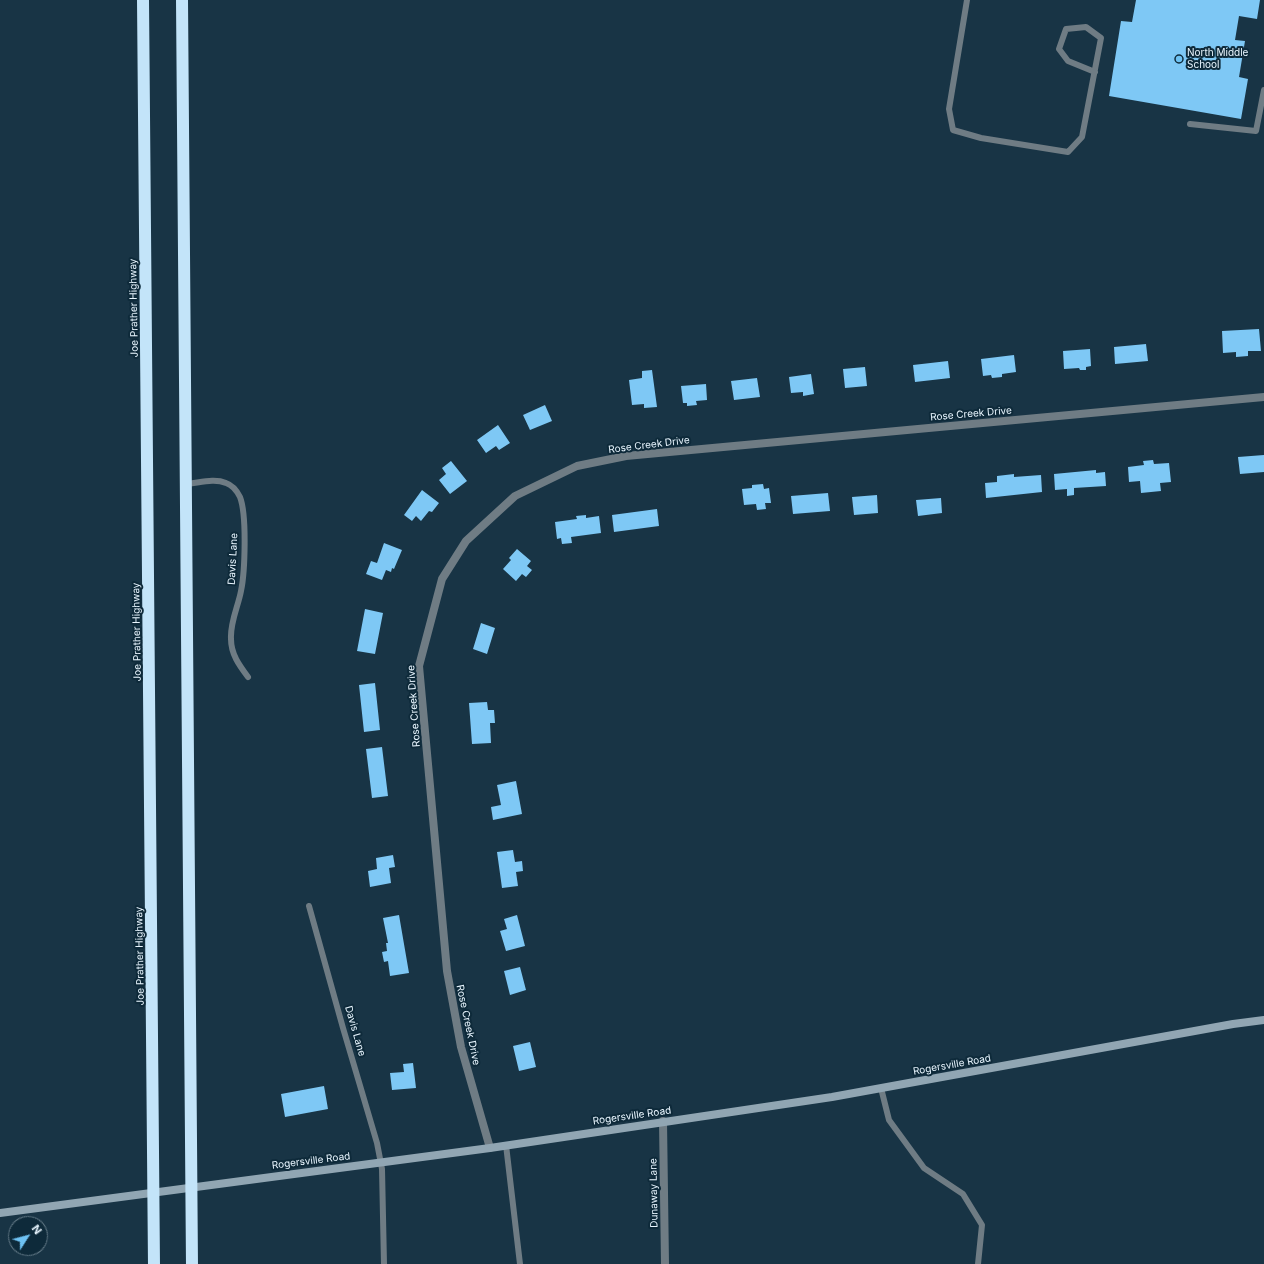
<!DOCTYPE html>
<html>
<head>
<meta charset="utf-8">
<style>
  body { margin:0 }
  #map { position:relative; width:1264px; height:1264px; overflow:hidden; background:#183445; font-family:Inter,sans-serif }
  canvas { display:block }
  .north { position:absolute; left:8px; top:1216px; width:40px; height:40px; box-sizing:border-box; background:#0e2a3a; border:1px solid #667c89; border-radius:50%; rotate:54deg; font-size:11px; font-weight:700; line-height:16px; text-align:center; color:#e9f6ff }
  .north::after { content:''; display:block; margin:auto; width:14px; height:18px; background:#6ec2f3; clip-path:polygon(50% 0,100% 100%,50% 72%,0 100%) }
</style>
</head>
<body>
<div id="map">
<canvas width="1264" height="1264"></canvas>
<div class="north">N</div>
</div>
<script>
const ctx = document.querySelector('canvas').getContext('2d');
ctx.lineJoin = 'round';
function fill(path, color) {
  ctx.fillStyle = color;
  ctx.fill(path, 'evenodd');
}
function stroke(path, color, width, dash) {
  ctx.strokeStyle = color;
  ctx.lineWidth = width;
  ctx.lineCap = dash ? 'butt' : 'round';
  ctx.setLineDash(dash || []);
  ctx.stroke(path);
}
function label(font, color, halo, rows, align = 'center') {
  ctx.font = font + ' Inter,sans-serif';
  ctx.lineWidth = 4;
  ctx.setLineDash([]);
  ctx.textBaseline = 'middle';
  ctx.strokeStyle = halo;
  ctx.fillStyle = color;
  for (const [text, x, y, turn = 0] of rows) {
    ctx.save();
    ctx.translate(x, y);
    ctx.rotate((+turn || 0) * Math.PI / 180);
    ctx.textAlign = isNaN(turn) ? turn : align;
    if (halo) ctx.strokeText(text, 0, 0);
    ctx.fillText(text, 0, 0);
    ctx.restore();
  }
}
fill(new Path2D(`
  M 1136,0 L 1260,0 L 1257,19 L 1239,16 L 1235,40 L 1245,41 L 1239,77 L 1248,79 L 1241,119 L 1109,96 L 1121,21 L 1132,22 Z
  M 1259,329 L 1261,351 L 1248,351 L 1248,356 L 1236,357 L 1236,352 L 1223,353 L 1222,331 Z
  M 1146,344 L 1148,361 L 1115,364 L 1114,347 Z
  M 1090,349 L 1091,366 L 1086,367 L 1086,370 L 1080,370 L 1079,368 L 1064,369 L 1063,351 Z
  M 1014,355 L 1016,372 L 1002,374 L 1002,377 L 992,378 L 991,375 L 983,376 L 981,359 Z
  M 948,361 L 950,378 L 915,382 L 913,365 Z
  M 865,367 L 867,386 L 845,388 L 843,369 Z
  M 652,370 L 657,407 L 644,408 L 644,404 L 632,405 L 629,380 L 642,378 L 642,371 Z
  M 811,374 L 814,394 L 803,396 L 803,392 L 791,393 L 789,377 Z
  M 757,378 L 760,397 L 734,400 L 731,381 Z
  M 706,384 L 707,400 L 696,401 L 697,405 L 687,406 L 687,403 L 683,403 L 681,386 Z
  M 545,405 L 552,421 L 530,430 L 523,415 Z
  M 498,425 L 510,443 L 499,450 L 496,446 L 486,453 L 477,440 Z
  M 1264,455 L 1264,472 L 1240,474 L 1238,457 Z
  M 1153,460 L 1154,464 L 1169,463 L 1171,482 L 1160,483 L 1161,491 L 1141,493 L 1140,481 L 1129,482 L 1128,467 L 1144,465 L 1143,461 Z
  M 451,461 L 467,481 L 450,494 L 439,480 L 446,474 L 442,468 Z
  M 1096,470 L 1096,473 L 1105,472 L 1106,486 L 1074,488 L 1074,495 L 1067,496 L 1067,489 L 1055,490 L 1054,474 Z
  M 1014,474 L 1014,477 L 1041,475 L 1042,492 L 986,498 L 985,483 L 997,482 L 997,476 Z
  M 763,484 L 764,489 L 769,488 L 771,503 L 765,503 L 766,509 L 757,510 L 756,504 L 744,505 L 742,489 L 752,488 L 752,485 Z
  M 422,490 L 439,503 L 432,512 L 429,511 L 421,521 L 416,516 L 412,521 L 404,515 Z
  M 828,493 L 830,511 L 793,514 L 791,496 Z
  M 877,495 L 878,513 L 854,515 L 852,497 Z
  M 941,498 L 942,513 L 918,516 L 916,500 Z
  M 657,509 L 659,526 L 614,532 L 612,515 Z
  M 586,515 L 586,518 L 599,516 L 601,533 L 571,537 L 572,543 L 562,544 L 561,538 L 557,539 L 555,522 L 577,519 L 576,516 Z
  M 384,543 L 402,550 L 394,569 L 392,568 L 391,572 L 386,570 L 382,580 L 366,574 L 371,561 L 377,563 Z
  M 517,549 L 531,561 L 527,566 L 532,570 L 526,577 L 522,574 L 516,581 L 503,569 L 511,560 L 509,558 Z
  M 365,609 L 383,613 L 375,654 L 357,651 Z
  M 481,623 L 495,628 L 487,654 L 473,649 Z
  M 375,683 L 380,730 L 364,732 L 359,685 Z
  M 487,702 L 488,710 L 494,710 L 495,723 L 490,723 L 491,743 L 472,744 L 469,703 Z
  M 382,747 L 388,796 L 372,798 L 366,749 Z
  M 516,781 L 522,814 L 493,820 L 491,807 L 501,805 L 497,785 Z
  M 513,850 L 515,862 L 522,861 L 523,871 L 516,872 L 518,886 L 502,888 L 497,852 Z
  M 393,855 L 395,867 L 389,868 L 391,883 L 370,887 L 368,871 L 377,869 L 376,858 Z
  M 399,915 L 409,973 L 390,976 L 388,961 L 384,962 L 382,952 L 387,951 L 386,943 L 388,943 L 383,918 Z
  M 517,915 L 525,946 L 506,951 L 500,931 L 507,929 L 504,919 Z
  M 520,967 L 526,990 L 510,995 L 504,971 Z
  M 530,1042 L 536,1067 L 519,1071 L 513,1046 Z
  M 413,1063 L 416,1088 L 392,1090 L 390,1073 L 404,1072 L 403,1064 Z
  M 324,1086 L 328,1109 L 285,1117 L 281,1094 Z`), '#7ec8f5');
stroke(new Path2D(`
  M 967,0 L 949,109 L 953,130 L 981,138 L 1068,152 L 1082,137 L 1101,38 L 1086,27 L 1066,29 L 1059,49 L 1068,61 L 1095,72
  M 1190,124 L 1256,131 L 1264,90
  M 186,484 C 199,483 214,478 226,483 C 232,485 237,491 240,497 C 247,515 245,572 241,591 C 238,607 230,622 231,639 C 231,654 239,665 248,677
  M 309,906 L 343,1028 L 377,1143 L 382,1169 L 384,1264
  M 881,1088 L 889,1120 L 924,1168 L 963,1194 L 982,1225 L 978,1264
  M 506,1145 L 520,1264`), '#6f7c84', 6);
stroke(new Path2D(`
  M 663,1121 L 665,1264
  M 490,1148 L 461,1047 L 447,971 L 419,666 L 442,579 L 466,541 L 515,496 L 577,466 L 626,456 L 1264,397`), '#6f7c84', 8);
stroke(new Path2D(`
  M 0,1213 L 490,1148 L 832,1097 L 1233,1024 L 1264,1020`), '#91a6b3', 8);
stroke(new Path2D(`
  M 143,0 L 154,1264
  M 182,0 L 192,1264`), '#c3e4f9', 12);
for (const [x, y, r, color] of [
  [1179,59,4,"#6ec2f3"]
]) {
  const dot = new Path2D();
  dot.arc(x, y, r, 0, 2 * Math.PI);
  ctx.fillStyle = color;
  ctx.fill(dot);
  stroke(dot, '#0e2a3a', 1.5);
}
label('10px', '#e9f6ff', '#0e2a3a', [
  ["North Middle",1187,53],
  ["School",1187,65]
], 'left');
label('10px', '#e9f6ff', '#0e2a3a', [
  ["Joe Prather Highway",134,308,-91],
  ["Rose Creek Drive",971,414,-5],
  ["Rose Creek Drive",649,445,-7],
  ["Davis Lane",233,559,-87],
  ["Joe Prather Highway",137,632,-91],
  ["Rose Creek Drive",414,706,-94],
  ["Joe Prather Highway",140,956,-91],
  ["Rose Creek Drive",468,1025,78],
  ["Davis Lane",355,1031,74],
  ["Rogersville Road",952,1065,-10],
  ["Rogersville Road",632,1116,-8],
  ["Rogersville Road",311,1161,-7],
  ["Dunaway Lane",654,1193,-91]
]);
</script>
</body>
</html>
